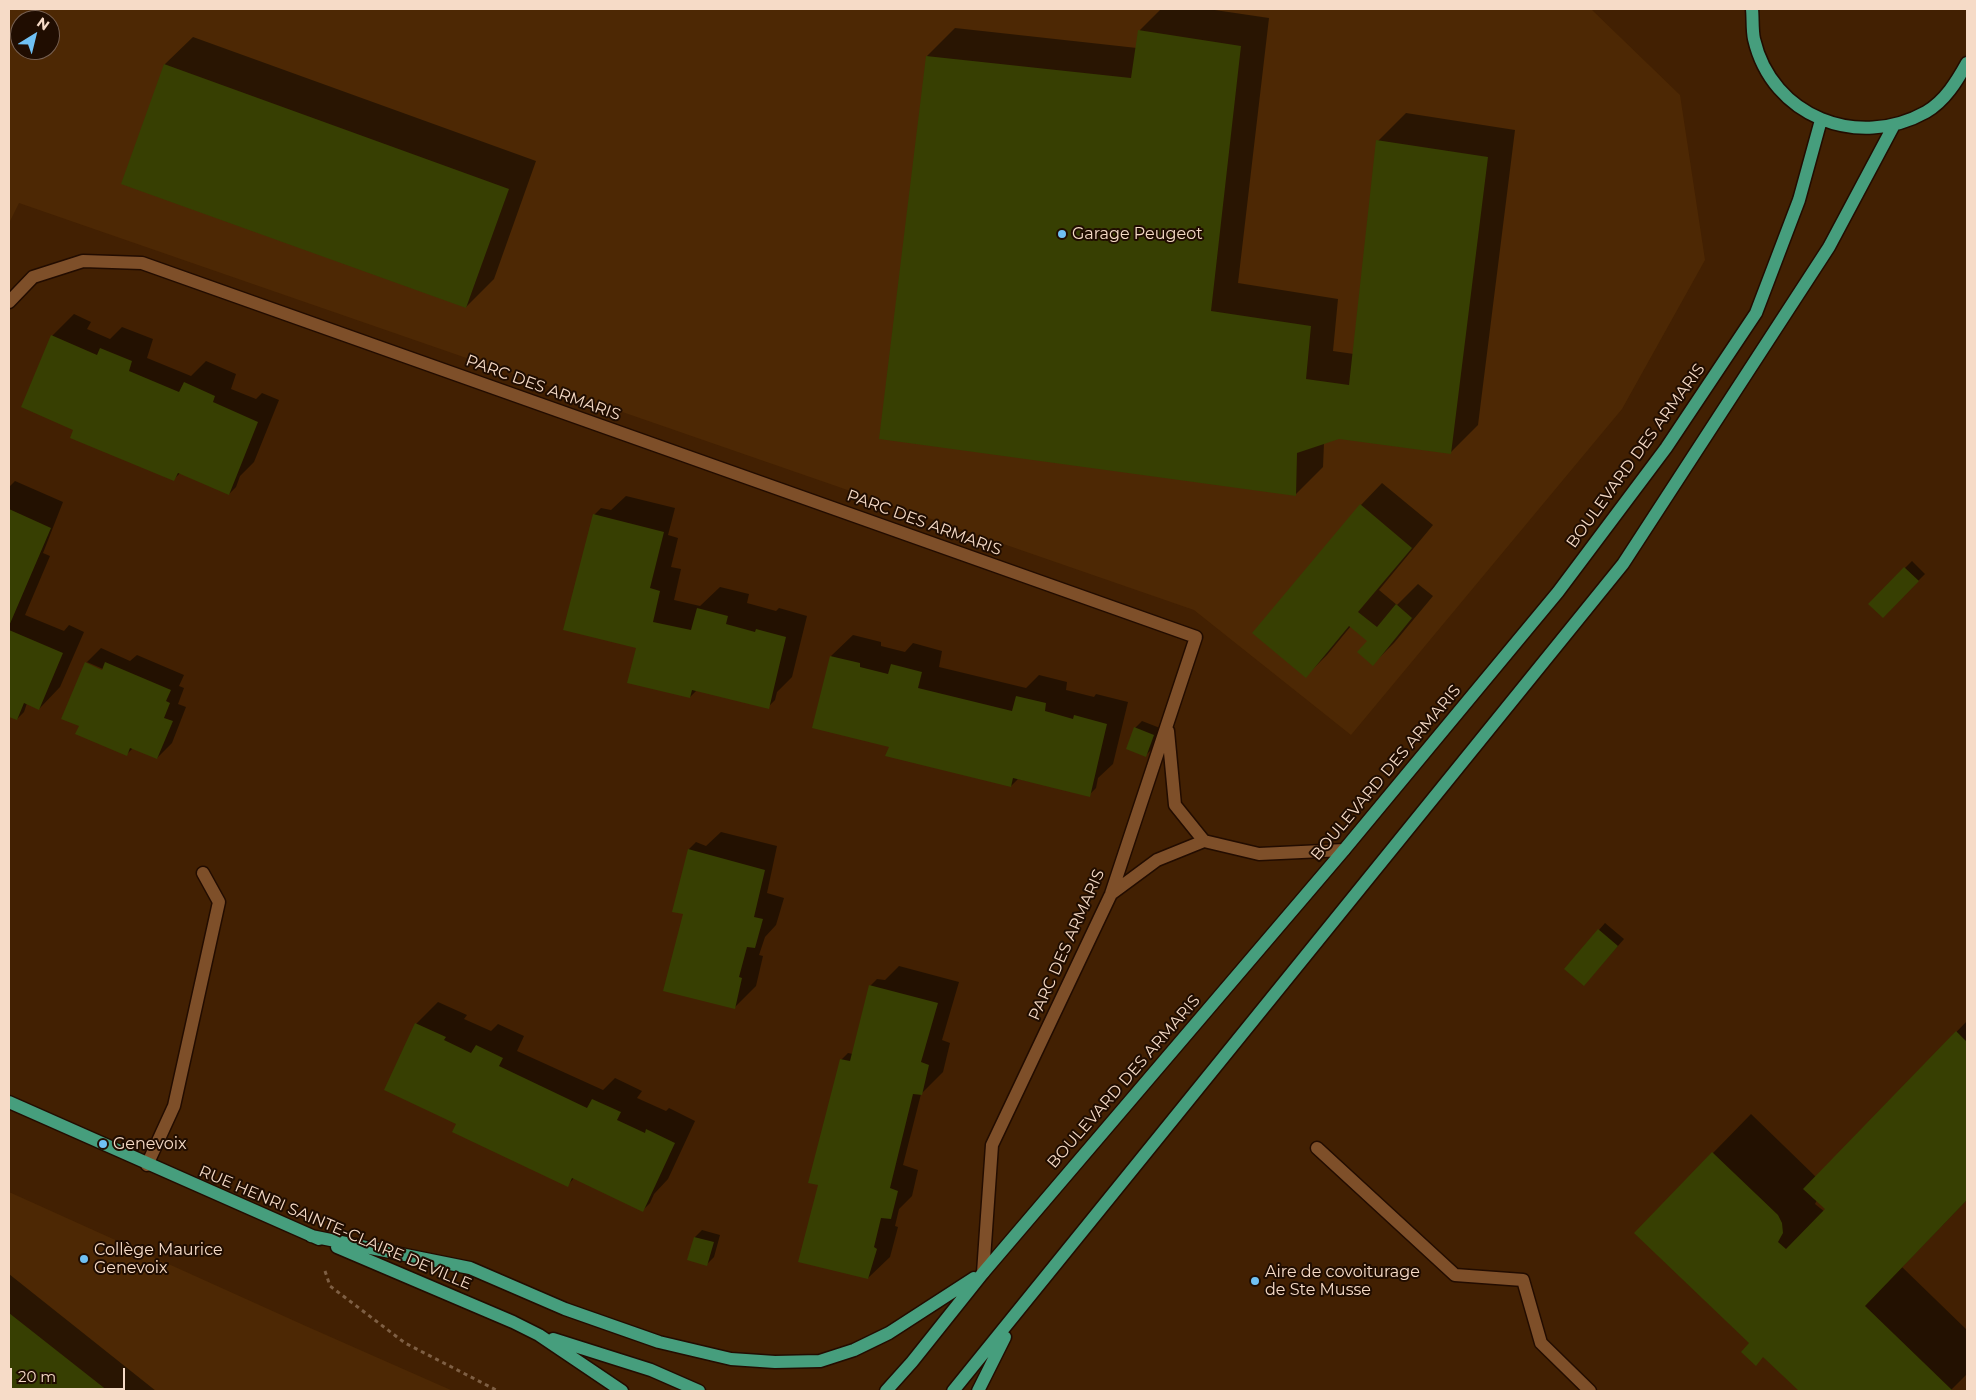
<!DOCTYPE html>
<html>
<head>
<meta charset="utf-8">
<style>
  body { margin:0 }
  #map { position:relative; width:1976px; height:1400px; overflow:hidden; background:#422002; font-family:Montserrat,sans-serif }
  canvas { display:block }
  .frame { position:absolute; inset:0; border:10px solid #f6dbc7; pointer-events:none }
  .north { position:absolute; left:10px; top:10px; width:50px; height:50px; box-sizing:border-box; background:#200d01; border:1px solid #765f50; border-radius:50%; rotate:36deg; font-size:14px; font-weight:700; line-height:20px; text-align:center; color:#f6dbc7 }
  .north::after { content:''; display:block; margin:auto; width:18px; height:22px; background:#70c1f4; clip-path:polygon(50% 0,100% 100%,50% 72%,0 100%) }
  .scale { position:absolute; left:10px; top:1368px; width:115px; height:22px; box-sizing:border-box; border:2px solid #f6dbc7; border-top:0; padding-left:6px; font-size:15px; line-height:18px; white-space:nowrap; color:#f6dbc7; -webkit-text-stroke:4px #200d01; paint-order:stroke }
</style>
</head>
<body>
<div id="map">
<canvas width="1976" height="1400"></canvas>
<div class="frame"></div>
<div class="north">N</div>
<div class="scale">20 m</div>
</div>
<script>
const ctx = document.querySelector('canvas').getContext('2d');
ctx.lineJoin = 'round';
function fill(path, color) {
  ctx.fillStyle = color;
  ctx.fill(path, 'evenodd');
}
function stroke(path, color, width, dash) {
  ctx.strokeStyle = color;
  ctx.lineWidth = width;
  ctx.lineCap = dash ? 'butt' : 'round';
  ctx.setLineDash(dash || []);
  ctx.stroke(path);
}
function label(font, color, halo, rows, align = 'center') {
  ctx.font = font + ' Montserrat,sans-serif';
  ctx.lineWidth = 4;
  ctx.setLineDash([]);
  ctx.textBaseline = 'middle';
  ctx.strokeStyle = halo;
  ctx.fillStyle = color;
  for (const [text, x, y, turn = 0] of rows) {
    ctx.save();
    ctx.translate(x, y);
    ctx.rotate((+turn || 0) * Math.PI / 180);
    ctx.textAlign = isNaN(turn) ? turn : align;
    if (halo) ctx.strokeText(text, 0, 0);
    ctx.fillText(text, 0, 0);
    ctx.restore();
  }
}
fill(new Path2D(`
  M 9,9 L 1591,9 L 1680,95 L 1705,260 L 1622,409 L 1351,735 L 1194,610 L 19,203 L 9,223 ZM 20,20 L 50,20 L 50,50 L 20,50 Z
  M 9,1192 L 308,1327 L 453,1391 L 9,1391 Z`), '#4d2804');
fill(new Path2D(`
  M 1161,9 L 1208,9 L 1269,18 L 1238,283 L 1338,299 L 1333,351 L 1354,354 L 1378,141 L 1406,113 L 1515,130 L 1478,425 L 1450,453 L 1339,438 L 1324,443 L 1323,467 L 1295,495 L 927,56 L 955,28 L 1137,48 L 1140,30 Z
  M 193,37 L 536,161 L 494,279 L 466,307 L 123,183 L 165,64 Z
  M 74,314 L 91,322 L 87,329 L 110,339 L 122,327 L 153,339 L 147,358 L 191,376 L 206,361 L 236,374 L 231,389 L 256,399 L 262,393 L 279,400 L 254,462 L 240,476 L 236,487 L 229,494 L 180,473 L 173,480 L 75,428 L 52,336 Z
  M 15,481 L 63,502 L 43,553 L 50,556 L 25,615 L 64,631 L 69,625 L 84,632 L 60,687 L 39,709 L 27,703 L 24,712 L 17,719 L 9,715 L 9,487 Z
  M 1382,483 L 1433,525 L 1379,590 L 1397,605 L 1418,584 L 1433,596 L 1394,643 L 1373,664 L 1368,640 L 1351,626 L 1327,655 L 1306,676 L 1361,505 Z
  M 626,496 L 675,508 L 668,535 L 678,538 L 671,567 L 681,569 L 674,600 L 700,606 L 720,587 L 749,594 L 747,603 L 776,611 L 779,608 L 807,616 L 792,677 L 777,692 L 775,700 L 768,707 L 697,690 L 690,697 L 638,647 L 594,515 L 601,508 L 611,510 Z
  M 1912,561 L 1925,574 L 1883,616 L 1869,604 Z
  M 853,635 L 881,642 L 881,646 L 905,652 L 913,643 L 942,651 L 939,667 L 1026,688 L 1039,675 L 1067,682 L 1066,690 L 1094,697 L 1096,694 L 1128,702 L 1113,764 L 1098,778 L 1096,788 L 1089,795 L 1018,779 L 1011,786 L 890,746 L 831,656 Z
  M 101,648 L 130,661 L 137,655 L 184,675 L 179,686 L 184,688 L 178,704 L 186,707 L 172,743 L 157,758 L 133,748 L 126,755 L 81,726 L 86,663 ZM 87,662 L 103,669 L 103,672 L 86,664 Z
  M 1142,721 L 1160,728 L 1153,748 L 1146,755 L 1135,728 Z
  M 721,832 L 777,846 L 767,893 L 784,898 L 776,925 L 765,937 L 759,955 L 763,956 L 756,986 L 735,1007 L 684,913 L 674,911 L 689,849 L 696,842 L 706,846 Z
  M 1605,923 L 1624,939 L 1591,977 L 1599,930 Z
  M 899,966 L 959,982 L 942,1040 L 950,1043 L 943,1072 L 921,1094 L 903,1165 L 918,1170 L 912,1196 L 899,1209 L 895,1226 L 898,1227 L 890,1257 L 868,1278 L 820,1181 L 841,1060 L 848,1053 L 853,1054 L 870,986 L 877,979 L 885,980 Z
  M 438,1002 L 467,1015 L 464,1019 L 491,1031 L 498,1024 L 524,1036 L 517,1051 L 603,1090 L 615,1078 L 642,1091 L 637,1098 L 666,1111 L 669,1108 L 695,1121 L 668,1179 L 654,1194 L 650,1203 L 643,1210 L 574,1178 L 568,1185 L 458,1124 L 416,1024 Z
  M 1967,1021 L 1967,1200 L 1902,1267 L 1967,1330 L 1967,1374 L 1950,1391 L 1800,1391 L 1751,1343 L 1713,1153 L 1751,1114 L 1816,1177 ZM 1817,1200 L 1827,1209 L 1825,1212 L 1815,1204 Z
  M 702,1230 L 720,1235 L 714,1257 L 707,1264 L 688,1259 L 695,1237 Z
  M 9,1274 L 156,1391 L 9,1391 Z`), '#0007');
fill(new Path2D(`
  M 1138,30 L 1241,46 L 1211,311 L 1311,326 L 1306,379 L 1349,385 L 1376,140 L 1488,157 L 1451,454 L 1339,439 L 1297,453 L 1296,496 L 879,439 L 926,56 L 1131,78 Z
  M 164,64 L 509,189 L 466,308 L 121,184 Z
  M 51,335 L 97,355 L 100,348 L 132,361 L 129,371 L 179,392 L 184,382 L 215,396 L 213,402 L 258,422 L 229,495 L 178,473 L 174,481 L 70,438 L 73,430 L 21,407 Z
  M 1360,504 L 1412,548 L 1358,612 L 1377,627 L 1396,604 L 1412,618 L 1373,666 L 1357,652 L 1367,641 L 1349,626 L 1306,678 L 1252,633 Z
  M 9,509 L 51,528 L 9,626 Z
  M 593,514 L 664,532 L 650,588 L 660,591 L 653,622 L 691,630 L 697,608 L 728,616 L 726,624 L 755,632 L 756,629 L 786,637 L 769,709 L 692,690 L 690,698 L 627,683 L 636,648 L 563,630 Z
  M 1904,567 L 1919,581 L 1883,618 L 1868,604 Z
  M 9,630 L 63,653 L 39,710 L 24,703 L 17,720 L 9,717 Z
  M 830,656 L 860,663 L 860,667 L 888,674 L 891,664 L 922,672 L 918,688 L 1012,711 L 1016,696 L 1046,703 L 1045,711 L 1073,719 L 1074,715 L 1107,724 L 1090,797 L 1013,778 L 1011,787 L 885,756 L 889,747 L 812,728 Z
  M 85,662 L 102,670 L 105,662 L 171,690 L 166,701 L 170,703 L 164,718 L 173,721 L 157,759 L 130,748 L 127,756 L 75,734 L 79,726 L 61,719 Z
  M 1134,727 L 1154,735 L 1146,757 L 1126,749 Z
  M 688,849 L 765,870 L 754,917 L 763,919 L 755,948 L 747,947 L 739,977 L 742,978 L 735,1009 L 663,991 L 683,914 L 672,912 Z
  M 1598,929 L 1618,946 L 1584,986 L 1564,969 Z
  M 869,985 L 938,1003 L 921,1062 L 929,1065 L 922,1095 L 913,1094 L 890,1188 L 898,1191 L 891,1219 L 881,1218 L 874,1247 L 877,1249 L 868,1279 L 798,1262 L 818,1185 L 808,1183 L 840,1059 L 850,1061 Z
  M 415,1023 L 446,1037 L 444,1040 L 471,1053 L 476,1045 L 503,1058 L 499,1066 L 587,1108 L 592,1099 L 621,1112 L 617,1120 L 645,1133 L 646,1129 L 675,1143 L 643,1212 L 572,1178 L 568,1187 L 452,1132 L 456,1124 L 384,1090 Z
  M 1956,1031 L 1967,1042 L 1967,1200 L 1865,1306 L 1952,1390 L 1799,1391 L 1763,1357 L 1756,1366 L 1741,1352 L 1749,1343 L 1634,1233 L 1712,1152 L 1778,1215 L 1782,1223 L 1783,1233 L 1778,1242 L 1786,1249 L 1825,1209 L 1803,1189 Z
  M 694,1237 L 714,1242 L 707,1266 L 687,1260 Z
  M 9,1313 L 108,1391 L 9,1391 Z`), '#373f02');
const minor = new Path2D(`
  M 9,302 L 33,277 L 83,261 L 142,263 L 1196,637 L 1111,894 L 992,1145 L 983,1273
  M 1168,731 L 1175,805 L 1204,841 L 1259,854 L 1344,850
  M 1111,894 L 1157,860 L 1204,841
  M 1317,1148 L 1455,1275 L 1523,1280 L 1541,1343 L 1590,1391
  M 147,1165 L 174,1106 L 219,902 L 203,873`);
const major = new Path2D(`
  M 1752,9 C 1753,18 1752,30 1754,39 C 1772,117 1858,150 1926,112 C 1945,101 1957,81 1967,63
  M 9,1102 L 319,1239
  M 311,1236 L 470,1268 L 565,1309 L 659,1342 L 731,1359 L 775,1362 L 820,1361 L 854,1350 L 889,1333 L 974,1278
  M 337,1247 L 513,1322 L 539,1335 L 622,1391
  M 553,1339 L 651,1370 L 699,1391
  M 886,1391 L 912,1362 L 983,1273 L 1344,850 L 1558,592 L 1666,448 L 1756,313 L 1799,200 L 1821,120
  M 953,1391 L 1623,564 L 1829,247 L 1894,125
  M 978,1391 L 1005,1337`);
stroke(minor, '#220c00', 15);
stroke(major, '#220c00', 15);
stroke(new Path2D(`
  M 325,1271 L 330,1286 L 405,1343 L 498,1391`), '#7e5f44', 3, [4, 4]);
stroke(minor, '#7e4f29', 12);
stroke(major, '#469e7d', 12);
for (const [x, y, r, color] of [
  [1062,234,5,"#70c1f4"],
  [103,1144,5,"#70c1f4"],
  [84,1259,5,"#70c1f4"],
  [1255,1281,5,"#70c1f4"]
]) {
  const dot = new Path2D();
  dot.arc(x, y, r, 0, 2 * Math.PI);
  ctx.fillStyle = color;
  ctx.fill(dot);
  stroke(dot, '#200d01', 2);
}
label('16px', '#f6dbc7', '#200d01', [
  ["Garage Peugeot",1072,234],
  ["Genevoix",113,1144],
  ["Collège Maurice",94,1250],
  ["Genevoix",94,1268],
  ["Aire de covoiturage",1265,1272],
  ["de Ste Musse",1265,1290]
], 'left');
label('16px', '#f6dbc7', '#200d01', [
  ["PARC DES ARMARIS",543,388,20],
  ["BOULEVARD DES ARMARIS",1636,456,-54],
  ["PARC DES ARMARIS",924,523,20],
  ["BOULEVARD DES ARMARIS",1386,773,-50],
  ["PARC DES ARMARIS",1067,945,-66],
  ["BOULEVARD DES ARMARIS",1124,1082,-49],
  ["RUE HENRI SAINTE-CLAIRE DEVILLE",335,1228,23]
]);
</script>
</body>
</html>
